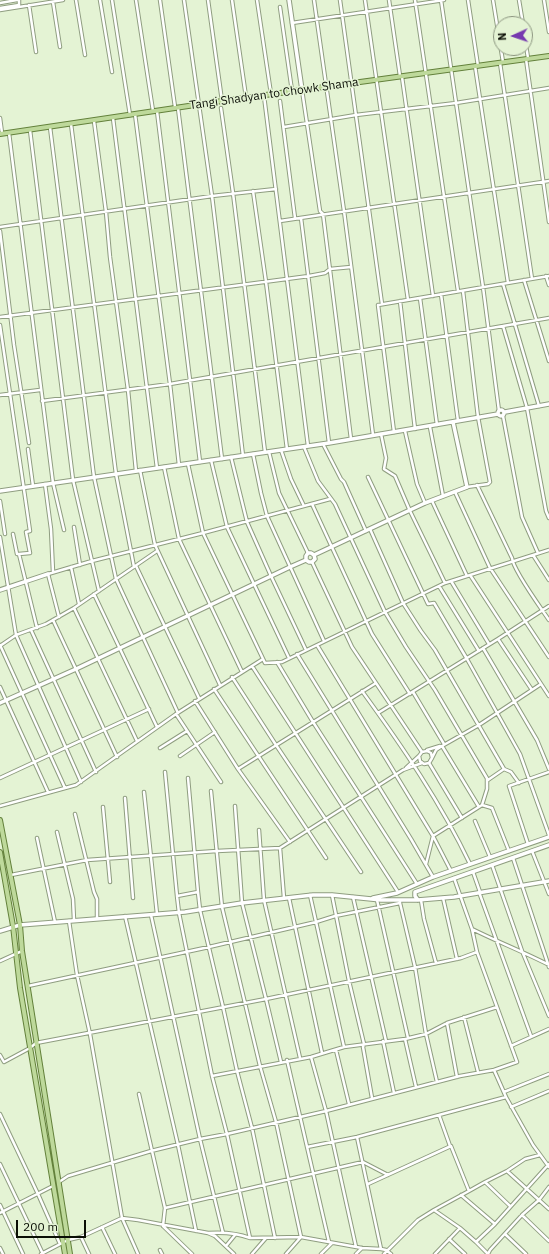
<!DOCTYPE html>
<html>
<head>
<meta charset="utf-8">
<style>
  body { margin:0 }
  #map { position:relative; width:549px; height:1254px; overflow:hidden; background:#e4f3d4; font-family:"IBM Plex Sans",sans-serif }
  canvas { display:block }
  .north { position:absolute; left:493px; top:16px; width:40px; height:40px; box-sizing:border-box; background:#e4f3d4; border:1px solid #8d9781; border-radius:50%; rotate:267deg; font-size:11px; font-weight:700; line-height:16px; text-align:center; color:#0a0e05 }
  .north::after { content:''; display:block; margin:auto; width:14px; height:18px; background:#7639af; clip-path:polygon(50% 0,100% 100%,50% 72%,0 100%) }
  .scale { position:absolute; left:16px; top:1220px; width:70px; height:18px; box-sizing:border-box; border:2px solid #0a0e05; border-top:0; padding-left:5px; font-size:12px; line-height:14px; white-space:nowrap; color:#0a0e05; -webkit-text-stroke:3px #e4f3d4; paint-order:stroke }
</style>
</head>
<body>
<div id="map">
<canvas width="549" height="1254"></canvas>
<div class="north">N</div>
<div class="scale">200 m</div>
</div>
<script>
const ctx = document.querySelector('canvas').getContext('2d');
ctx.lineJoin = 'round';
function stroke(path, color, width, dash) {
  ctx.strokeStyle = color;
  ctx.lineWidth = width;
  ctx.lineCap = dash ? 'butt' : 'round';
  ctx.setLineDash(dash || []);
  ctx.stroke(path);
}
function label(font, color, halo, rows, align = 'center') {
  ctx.font = font + ' "IBM Plex Sans",sans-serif';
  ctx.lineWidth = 3;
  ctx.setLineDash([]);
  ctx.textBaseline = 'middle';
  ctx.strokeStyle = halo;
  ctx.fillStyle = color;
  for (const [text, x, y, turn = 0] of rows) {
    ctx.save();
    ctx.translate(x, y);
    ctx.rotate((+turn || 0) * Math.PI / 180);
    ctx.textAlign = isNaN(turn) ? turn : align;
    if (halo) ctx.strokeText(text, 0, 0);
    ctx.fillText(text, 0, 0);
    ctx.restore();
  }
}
const street = new Path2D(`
  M 76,0 L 85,55
  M 100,0 L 112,72
  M 112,0 L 130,115
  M 136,0 L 153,111
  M 160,0 L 175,107
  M 184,0 L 212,196 L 243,456
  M 208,0 L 222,101
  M 232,0 L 246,97
  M 257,0 L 271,94
  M 314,0 L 344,211 L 373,435
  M 340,0 L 382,304
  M 365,0 L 408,300
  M 389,0 L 400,76
  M 415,0 L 458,291
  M 441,0 L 483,287 L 499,411
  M 468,0 L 478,66
  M 493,0 L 503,62
  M 519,0 L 523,24
  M 544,0 L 549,32
  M 53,2 L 60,47
  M 0,3 L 17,0
  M 29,5 L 36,52
  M 280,7 L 292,91
  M 0,8 L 19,5 L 19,0
  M 0,10 L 63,0
  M 292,23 L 444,0
  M 525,39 L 528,58
  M 526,59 L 549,222
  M 500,63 L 532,279
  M 475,66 L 508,283
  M 402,77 L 433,296
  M 302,90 L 320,211 L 323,214 L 351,439
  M 264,96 L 308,446
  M 280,101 L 295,218
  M 178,108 L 222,459
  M 221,108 L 233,193 L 265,452
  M 157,111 L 200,462
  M 135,114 L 170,384 L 179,465
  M 0,118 L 2,133
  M 113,118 L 157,468
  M 94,121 L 106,212 L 110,257 L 128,390 L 136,471
  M 71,124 L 116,474 L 134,567
  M 50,127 L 94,477 L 116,579 L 178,713
  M 284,127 L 356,115 L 456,103 L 549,88
  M 30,130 L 73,480 L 99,591
  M 9,133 L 53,483 L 64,530
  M 253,191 L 266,282 L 287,449
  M 301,218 L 329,443
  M 280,221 L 549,181
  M 0,227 L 212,196 L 276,189
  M 0,231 L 14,345 L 29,443
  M 546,276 L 549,285
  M 524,280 L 549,361
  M 503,284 L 539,406
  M 463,291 L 478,417 L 490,482 L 488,484 L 467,487
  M 441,294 L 458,421
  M 420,298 L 437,425
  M 400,301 L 415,429
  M 0,317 L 309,276 L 325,273 L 330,269 L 351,267
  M 0,325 L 30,531 L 26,532 L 30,553 L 19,554 L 37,628
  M 503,326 L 527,408 L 546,511 L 549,518
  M 0,395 L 40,390
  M 42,401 L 170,384 L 549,318
  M 503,416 L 522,517 L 538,553
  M 430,427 L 443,496
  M 405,431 L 417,484 L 425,503
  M 394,432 L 378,305 L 549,276
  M 381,434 L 386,458 L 384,469 L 395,476 L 410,511 L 445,583
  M 323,444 L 341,479 L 344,482 L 366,531
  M 304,447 L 318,481 L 335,504 L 385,612 L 406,647 L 435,690 L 488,780 L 504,769 L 511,772 L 519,783
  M 28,449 L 33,486
  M 281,450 L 291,479 L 304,506
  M 269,452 L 279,493 L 308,553
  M 253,454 L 261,493 L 267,516 L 324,641
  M 231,457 L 247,522 L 271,576 L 306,650
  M 211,460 L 227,527 L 289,658
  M 188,464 L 203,533 L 265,663 L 282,662 L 445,583 L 549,550
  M 164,467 L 179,539 L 242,672
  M 140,470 L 155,545 L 220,685
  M 368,477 L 428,604 L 434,603 L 467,659 L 520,754 L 549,835
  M 45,484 L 51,529 L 53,572
  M 477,485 L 512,558 C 513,570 541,608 549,620
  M 455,492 L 490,568 L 549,657
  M 0,501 L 5,534
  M 432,501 L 467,576
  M 312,504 L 372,634 L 410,694
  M 74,527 L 80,565
  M 370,529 L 403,603 L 421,631 L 435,650 L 504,769
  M 13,534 L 17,554 L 19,554
  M 0,537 L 16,635 L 81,782
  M 533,555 L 549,580
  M 312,562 L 352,647 L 422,752
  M 136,566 L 199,698
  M 71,567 L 79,604
  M 470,575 L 549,696
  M 451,581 L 489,644
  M 439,586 L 479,651
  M 94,594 L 157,727
  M 74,608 L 137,741
  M 59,617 L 48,574 L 92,561 L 203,533 L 330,499
  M 53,620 L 117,757
  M 31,630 L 96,772
  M 498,639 L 532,690
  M 0,645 L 65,788
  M 317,645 L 433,836 L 451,871
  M 0,646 L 16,635 L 46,624 L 74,608 L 157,551
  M 483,648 L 537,740 L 549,769
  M 297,654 L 411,839 L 433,877
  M 277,662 L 313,722 L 417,884
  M 252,666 L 398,892
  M 232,677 L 276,745 L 361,872
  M 0,687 L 48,792
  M 214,689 L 326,858
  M 362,691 C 402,746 441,803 470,864
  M 413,692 L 444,744
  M 195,701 L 238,769 L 290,842
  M 378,713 L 498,639 L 549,606
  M 176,714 L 221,782
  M 442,746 L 479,807
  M 160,748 L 187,731
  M 427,750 L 440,746
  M 422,752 L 427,751 L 431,753 L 432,758 L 429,763
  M 422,752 L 419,756 L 420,761 L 424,764 L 429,763
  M 180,756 L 215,732
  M 432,758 L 436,750 L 442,746 L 479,725 L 541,684
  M 429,763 L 462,818
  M 406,768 L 419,756
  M 238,769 L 376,683
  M 165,772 L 177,896
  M 0,778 L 149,709
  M 188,778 L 198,892
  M 211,791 L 222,907 L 260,1066 L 276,1122 L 301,1237 L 286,1254
  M 144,792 L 157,914
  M 125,798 L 133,898
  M 482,805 L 492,808 L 509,851
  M 0,806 L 76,785 L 176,714 L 263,659
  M 103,807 L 110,882
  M 75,814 L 94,892 L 97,899 L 97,918
  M 475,821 L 490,857
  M 259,830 L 264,900 L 300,1058
  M 57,832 L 73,899 L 74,920
  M 37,838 L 55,922
  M 528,844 L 509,786 L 549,772
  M 280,848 L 284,898
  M 532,851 L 549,894
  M 513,858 L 549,967
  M 426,864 L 433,836 L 482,805 L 487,789 L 487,779
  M 492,865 L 522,951 L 549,1016
  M 473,872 L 480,892
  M 11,875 L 87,860 L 217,851 L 280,848 L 403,770 L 422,763
  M 479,892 L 531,1036
  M 310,895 L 344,1047
  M 332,895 L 349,981 L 364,1044 L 363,1047 L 372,1098
  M 353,897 L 386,1041
  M 289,898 L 322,1053
  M 443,898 L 457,959
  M 377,900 L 408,1038
  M 421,900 L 424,919 L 436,963
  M 400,903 L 415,967 L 426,1034 L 437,1082
  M 151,915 L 200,1139 L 223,1233
  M 125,916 L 178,1145 L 196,1231
  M 69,921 L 77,975 L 90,1034 L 122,1218 L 138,1254
  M 472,929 C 498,942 524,952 549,965
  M 0,961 L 22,951
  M 28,986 L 209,947 L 316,922 L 335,916 L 400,903 L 400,901
  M 464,1017 L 478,1072
  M 447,1023 L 457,1077
  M 405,1039 L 416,1087
  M 383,1041 L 394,1093
  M 511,1046 L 549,1029
  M 336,1050 L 349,1104
  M 0,1055 L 4,1062 L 30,1048 L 36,1043 L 266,999 L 242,903 L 235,806
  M 311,1057 L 326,1111 L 356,1247
  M 287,1060 L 329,1242
  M 281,1062 L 266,999 L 461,958 L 477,952 L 472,929 L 454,878
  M 212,1076 L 311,1057 L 344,1047 L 405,1039 L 426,1034 L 447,1023 L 497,1007
  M 504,1092 L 549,1074
  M 139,1094 L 165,1208 L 163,1226
  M 506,1097 L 533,1145 L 549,1167
  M 511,1107 L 549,1091
  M 0,1114 L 38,1194 L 60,1244
  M 439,1115 L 450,1146
  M 357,1137 L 381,1249
  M 307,1147 L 357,1137 L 506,1097 L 494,1070
  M 0,1164 L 43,1254
  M 507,1171 L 525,1159 L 540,1155
  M 59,1182 L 68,1176 L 151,1151 L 200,1139 L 227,1134 L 326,1111 L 460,1076 L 494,1070 L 517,1062 L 477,952
  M 368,1184 L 451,1146 L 469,1191 L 434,1210 L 418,1220 L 384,1254
  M 469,1191 L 485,1182
  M 461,1195 L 495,1224
  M 0,1205 L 23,1254
  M 510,1206 L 485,1182 L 507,1171 L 549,1209
  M 165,1208 L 363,1162 L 388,1175
  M 434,1210 L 460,1228 L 476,1242 L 495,1224 L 549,1164
  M 0,1213 L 53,1186
  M 522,1215 L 539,1200 L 549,1187
  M 163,1226 L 192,1254
  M 102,1227 L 115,1254
  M 208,1233 C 222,1232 237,1233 250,1238 L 301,1237 L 362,1248 L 381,1249 L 386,1250 L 391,1254
  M 505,1234 L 526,1254
  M 81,1237 L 89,1254
  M 250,1238 L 227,1134 L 212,1076 L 179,913 L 177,896 L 198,892 L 200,910 L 223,1007 L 237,1071 L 252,1128 L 275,1238
  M 449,1239 L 465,1254
  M 476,1242 L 487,1253
  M 226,1246 L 235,1235
  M 0,1248 L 3,1254
  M 160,1250 L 162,1254
  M 41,1254 L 68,1240 L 81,1237 L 122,1218 L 138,1220 L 208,1233 L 215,1236 L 234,1254
  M 252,1254 L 266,1238
  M 321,1254 L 332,1243
  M 356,1254 L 362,1248
  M 435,1254 L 460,1228
  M 488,1254 L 490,1250 L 522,1215 L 549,1241`);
const secondary = new Path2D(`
  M 289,0 L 302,90
  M498 413a3 3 0 1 1 6 0a3 3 0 1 1-6 0Z
  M 505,412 L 549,404
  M 0,491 L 329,443 L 498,414
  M 306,560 L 306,556 L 308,553 L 311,553 L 314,555 L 425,503 L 467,487 L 453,422
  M 0,590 L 48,574
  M 0,703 L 76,669 L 290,567 L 306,560 L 309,562 L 312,562 L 315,559 L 314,555
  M 373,898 L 397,893 L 433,877 L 549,837
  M 418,900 L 415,896 L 415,892 L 549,845
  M 0,931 L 20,925 L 185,912 L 242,903 L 313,895 L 332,895 L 381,900 L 418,900 L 454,897 L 549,881`);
const primary = new Path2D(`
  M 0,134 L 222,101 L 549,56
  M 0,820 L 20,925 L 22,951 L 70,1254
  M 0,852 L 13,926 L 20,988 L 65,1254`);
stroke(street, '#8f9d80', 4.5);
stroke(secondary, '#8f9d80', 5.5);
stroke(primary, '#63813b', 6);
stroke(street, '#fff', 2.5);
stroke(secondary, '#fff', 3.5);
stroke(primary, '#bed99b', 4);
label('12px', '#0a0e05', '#e4f3d4', [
  ["Tangi Shadyan to Chowk Shama",274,94,-8]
]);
</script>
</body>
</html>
